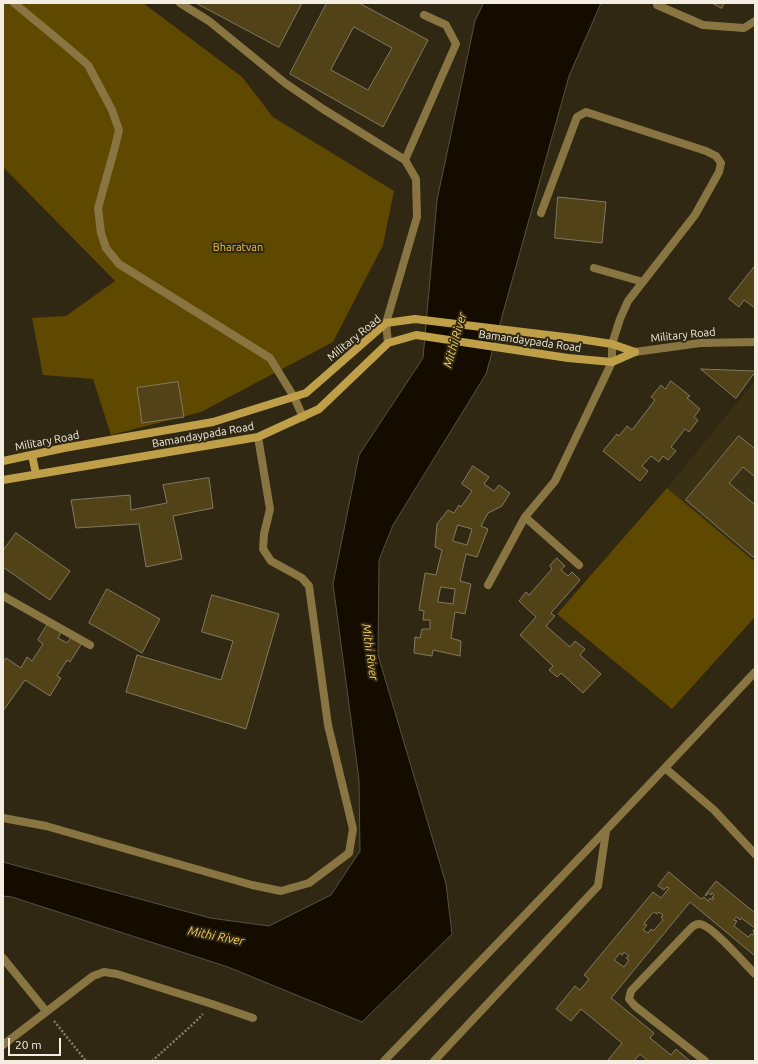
<!DOCTYPE html>
<html>
<head>
<meta charset="utf-8">
<style>
  body { margin:0 }
  #map { position:relative; width:758px; height:1064px; overflow:hidden; background:#302813; font-family:Ubuntu,sans-serif }
  canvas { display:block }
  .frame { position:absolute; inset:0; border:4px solid #f3eee1; pointer-events:none }
  .scale { position:absolute; left:8px; top:1038px; width:53px; height:18px; box-sizing:border-box; border:2px solid #f3eee1; border-top:0; padding-left:5px; font-size:12px; line-height:14px; white-space:nowrap; color:#f3eee1; -webkit-text-stroke:3px #302813; paint-order:stroke }
</style>
</head>
<body>
<div id="map">
<canvas width="758" height="1064"></canvas>
<div class="frame"></div>
<div class="scale">20 m</div>
</div>
<script>
const ctx = document.querySelector('canvas').getContext('2d');
ctx.lineJoin = 'round';
function fill(path, color) {
  ctx.fillStyle = color;
  ctx.fill(path, 'evenodd');
}
function stroke(path, color, width, dash) {
  ctx.strokeStyle = color;
  ctx.lineWidth = width;
  ctx.lineCap = dash ? 'butt' : 'round';
  ctx.setLineDash(dash || []);
  ctx.stroke(path);
}
function label(font, color, halo, rows, align = 'center') {
  ctx.font = font + ' Ubuntu,sans-serif';
  ctx.lineWidth = 4;
  ctx.setLineDash([]);
  ctx.textBaseline = 'middle';
  ctx.strokeStyle = halo;
  ctx.fillStyle = color;
  for (const [text, x, y, turn = 0] of rows) {
    ctx.save();
    ctx.translate(x, y);
    ctx.rotate((+turn || 0) * Math.PI / 180);
    ctx.textAlign = isNaN(turn) ? turn : align;
    if (halo) ctx.strokeText(text, 0, 0);
    ctx.fillText(text, 0, 0);
    ctx.restore();
  }
}
fill(new Path2D(`
  M 755,381 L 755,562 L 667,488 Z`), '#3a3014');
fill(new Path2D(`
  M 3,3 L 143,3 L 242,77 L 273,117 L 394,191 L 383,245 L 333,342 L 201,412 L 111,435 L 93,379 L 43,375 L 32,318 L 66,316 L 115,281 L 3,167 Z
  M 667,488 L 755,562 L 755,617 L 672,709 L 557,614 Z`), '#5f4900');
const water = new Path2D(`
  M 484,3 L 601,3 L 569,76 L 486,374 L 393,525 L 379,560 L 378,655 L 446,884 L 452,934 L 362,1022 L 228,967 L 12,897 L 3,896 L 3,862 L 210,918 L 269,926 L 331,895 L 360,851 L 359,780 L 333,584 L 359,455 L 423,358 L 437,200 L 475,21 Z`);
fill(water, '#150c00');
stroke(water, '#585044', 1);
const building = new Path2D(`
  M 196,3 L 302,3 L 279,47 Z
  M 327,3 L 359,3 L 428,40 L 383,127 L 290,74 ZM 354,27 L 392,48 L 368,90 L 331,70 Z
  M 712,3 L 724,3 L 722,8 Z
  M 558,197 L 606,202 L 602,243 L 555,238 Z
  M 755,266 L 755,308 L 744,300 L 739,307 L 729,299 Z
  M 701,369 L 755,371 L 755,372 L 736,398 Z
  M 671,381 L 690,396 L 687,398 L 700,409 L 694,417 L 698,420 L 689,432 L 685,429 L 671,447 L 676,451 L 668,460 L 663,456 L 659,462 L 651,456 L 642,466 L 648,471 L 640,481 L 603,451 L 617,434 L 619,436 L 627,426 L 632,430 L 655,400 L 651,397 L 661,385 L 665,389 Z
  M 178,382 L 184,417 L 142,423 L 137,388 Z
  M 739,436 L 755,449 L 755,477 L 743,467 L 729,483 L 755,505 L 755,555 L 753,557 L 686,500 Z
  M 473,466 L 489,477 L 484,484 L 494,491 L 499,485 L 510,493 L 502,506 L 488,513 L 481,526 L 488,529 L 477,557 L 466,554 L 460,581 L 471,584 L 465,614 L 455,612 L 451,638 L 461,641 L 460,656 L 433,650 L 432,656 L 414,653 L 415,637 L 420,638 L 422,629 L 430,629 L 430,620 L 423,620 L 424,611 L 419,610 L 425,573 L 436,575 L 442,550 L 435,547 L 437,524 L 448,510 L 454,513 L 459,505 L 461,507 L 472,491 L 462,484 ZM 458,525 L 472,529 L 467,545 L 453,541 ZM 441,587 L 455,589 L 453,604 L 438,602 Z
  M 209,478 L 213,508 L 173,516 L 182,559 L 146,567 L 139,524 L 76,528 L 71,500 L 130,495 L 131,510 L 167,503 L 163,485 Z
  M 16,533 L 70,571 L 50,600 L 3,567 L 3,551 Z
  M 557,558 L 565,566 L 561,570 L 568,576 L 572,572 L 580,580 L 551,613 L 555,616 L 546,626 L 570,647 L 575,641 L 585,649 L 580,655 L 601,674 L 583,693 L 561,673 L 557,677 L 549,670 L 553,666 L 520,635 L 536,617 L 519,601 L 526,592 L 529,595 L 552,569 L 550,566 Z
  M 107,589 L 160,619 L 142,653 L 89,623 Z
  M 212,595 L 279,614 L 246,729 L 126,692 L 137,655 L 221,680 L 233,641 L 202,632 Z
  M 49,622 L 62,630 L 58,638 L 67,643 L 72,636 L 82,643 L 70,662 L 67,660 L 57,676 L 61,678 L 50,696 L 25,680 L 3,711 L 3,662 L 6,658 L 21,668 L 27,657 L 32,661 L 43,644 L 38,640 Z
  M 669,872 L 701,899 L 704,897 L 708,901 L 710,898 L 713,900 L 714,898 L 712,897 L 714,895 L 712,893 L 711,895 L 708,893 L 706,896 L 705,895 L 716,881 L 755,913 L 755,956 L 690,902 L 611,998 L 654,1033 L 650,1038 L 671,1055 L 676,1049 L 690,1061 L 648,1061 L 640,1054 L 634,1061 L 609,1061 L 608,1060 L 622,1043 L 581,1009 L 571,1021 L 556,1009 L 575,986 L 580,990 L 589,979 L 584,975 L 653,892 L 661,898 L 669,888 L 667,887 L 664,890 L 658,886 ZM 654,912 L 657,914 L 659,912 L 663,915 L 661,917 L 663,920 L 653,931 L 651,929 L 648,933 L 643,930 L 647,925 L 644,924 ZM 737,917 L 740,920 L 741,918 L 755,928 L 753,931 L 754,933 L 753,935 L 751,934 L 748,937 L 734,926 L 737,921 L 734,920 ZM 624,952 L 629,956 L 626,958 L 629,960 L 624,967 L 614,960 L 620,953 L 622,955 Z`);
fill(building, '#514217');
stroke(building, '#827962', 1);
stroke(new Path2D(`
  M 54,1021 L 86,1061
  M 152,1061 L 191,1026 L 203,1014`), '#837c6b', 2.5, [2, 2]);
stroke(new Path2D(`
  M 14,3 L 66,46 L 88,65 L 112,110 L 119,130 L 115,147 L 98,208 L 101,233 L 106,248 L 119,264 L 270,358 L 294,397 L 303,417
  M 657,3 L 657,5 L 703,25 L 744,28 L 755,21
  M 384,1061 C 509,932 633,803 755,672`), '#887541', 8);
stroke(new Path2D(`
  M 180,3 L 209,21 L 285,83 L 323,109 L 405,160 L 416,179 L 417,217 L 386,323 L 388,343
  M 405,160 L 456,44 L 446,25 L 424,15
  M 594,268 L 643,282
  M 635,352 L 700,343 L 755,342
  M 525,517 L 579,565
  M 488,585 L 525,517 L 555,481 L 612,362 L 612,344 L 620,319 L 628,301 L 695,215 L 719,172 L 721,163 L 716,156 L 706,151 L 586,112 L 577,117 L 541,213
  M 3,596 L 90,645
  M 665,768 L 714,810 L 755,854
  M 3,818 L 46,826 L 196,869 L 252,885 L 281,891 L 309,883 L 349,853 L 353,829 L 328,725 L 309,586 L 302,578 L 271,561 L 263,549 L 264,534 L 270,509 L 258,437
  M 3,958 L 46,1011
  M 3,1045 L 93,976 L 104,972 L 117,974 L 212,1004 L 253,1018
  M 434,1061 L 598,886 L 606,831
  M 705,1061 L 635,1006 L 629,999 L 631,991 L 691,928 C 693,926 696,924 699,924 C 710,923 746,965 755,974`), '#887541', 8);
stroke(new Path2D(`
  M 32,455 L 36,474
  M 3,461 L 64,448 L 213,422 L 306,393 L 386,323 L 415,319 L 573,338 L 612,344 L 635,352
  M 3,480 L 258,437 L 319,409 L 388,343 L 416,335 L 568,358 L 612,362 L 635,352`), '#bf9f48', 8);
label('11px', '#e6be4f', '#302813', [
  ["Bharatvan",238,247]
]);
label('11px', '#f3eee1', '#302813', [
  ["Military Road",683,335,-6],
  ["Military Road",354,338,-39],
  ["Bamandaypada Road",530,341,8],
  ["Bamandaypada Road",203,435,-10],
  ["Military Road",47,441,-11]
]);
label('italic 12px', '#f6ce61', '#302813', [
  ["Mithi River",455,340,-74],
  ["Mithi River",370,652,82],
  ["Mithi River",216,936,11]
]);
</script>
</body>
</html>
